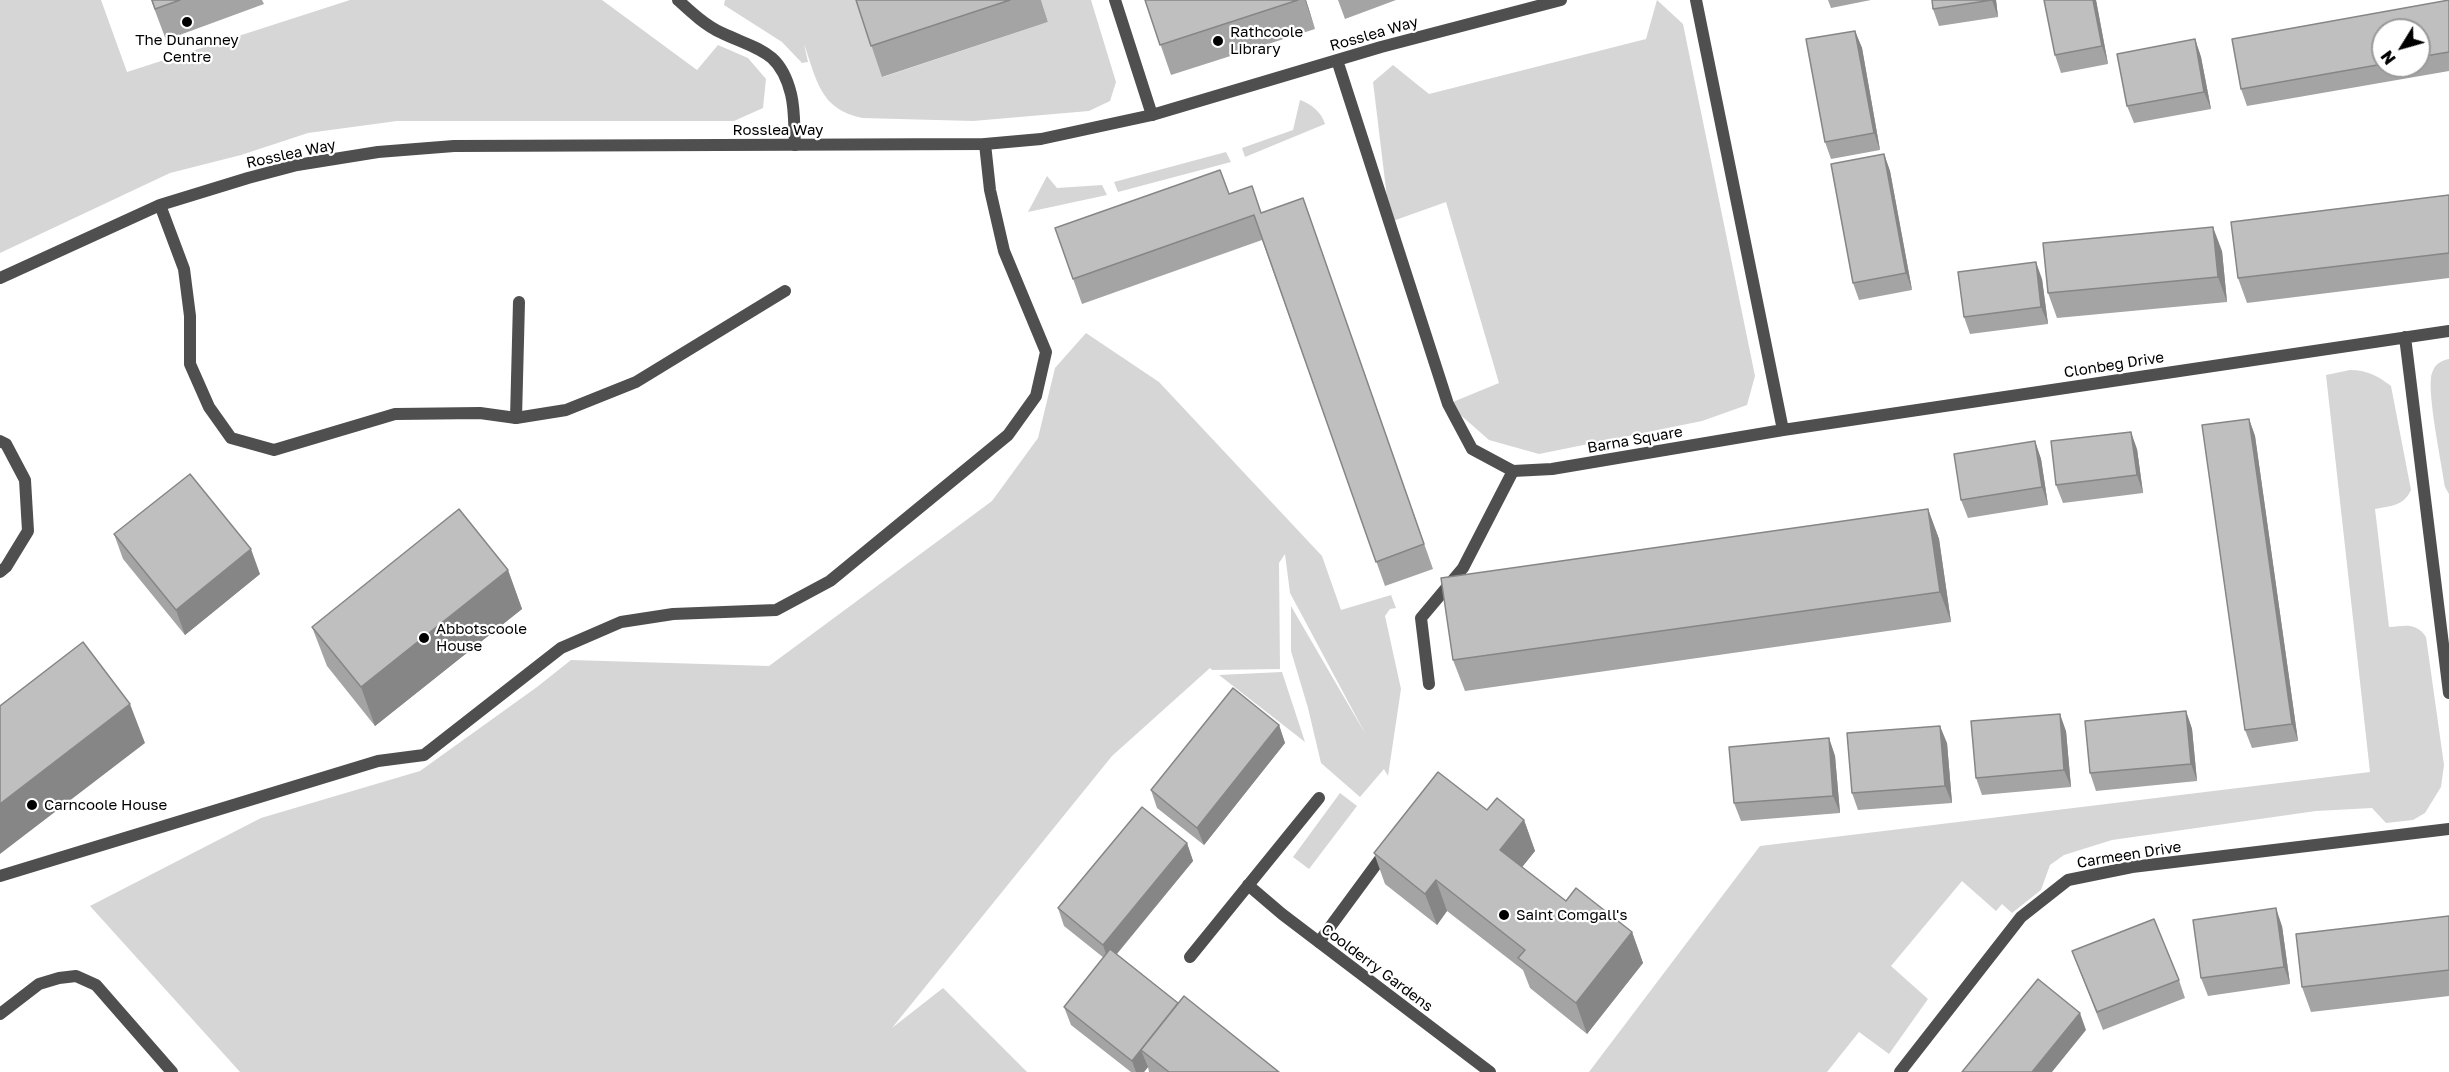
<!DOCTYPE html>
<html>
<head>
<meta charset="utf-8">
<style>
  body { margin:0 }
  #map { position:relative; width:2449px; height:1072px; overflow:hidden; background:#fff; font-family:"Golos Text",sans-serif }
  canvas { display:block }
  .north { position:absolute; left:2371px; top:18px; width:60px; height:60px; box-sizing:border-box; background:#fff; border:2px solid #999; border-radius:50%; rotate:233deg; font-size:16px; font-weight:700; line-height:24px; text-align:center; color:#000 }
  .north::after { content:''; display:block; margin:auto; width:21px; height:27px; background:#000; clip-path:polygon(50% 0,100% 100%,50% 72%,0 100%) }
</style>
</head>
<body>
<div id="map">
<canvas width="2449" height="1072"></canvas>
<div class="north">N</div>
</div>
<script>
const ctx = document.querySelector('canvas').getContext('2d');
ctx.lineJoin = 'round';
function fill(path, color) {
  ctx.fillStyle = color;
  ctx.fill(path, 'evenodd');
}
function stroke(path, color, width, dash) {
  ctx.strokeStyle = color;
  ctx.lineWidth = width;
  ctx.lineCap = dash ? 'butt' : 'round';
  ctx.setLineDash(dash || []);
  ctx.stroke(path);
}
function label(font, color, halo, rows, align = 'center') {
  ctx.font = font + ' "Golos Text",sans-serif';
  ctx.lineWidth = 4.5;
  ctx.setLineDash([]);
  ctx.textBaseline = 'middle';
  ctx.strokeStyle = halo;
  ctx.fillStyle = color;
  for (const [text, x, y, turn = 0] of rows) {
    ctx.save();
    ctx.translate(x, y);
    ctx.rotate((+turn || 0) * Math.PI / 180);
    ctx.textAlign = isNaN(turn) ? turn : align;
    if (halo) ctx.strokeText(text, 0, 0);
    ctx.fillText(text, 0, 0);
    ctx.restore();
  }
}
fill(new Path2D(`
  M 0,0 L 101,0 L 127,72 L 350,0 L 602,0 L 697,70 L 718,45 L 748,58 L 766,79 L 763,108 L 734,121 L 397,121 L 308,133 L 241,155 L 170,173 L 0,253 Z
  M 725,0 L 857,0 L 883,77 L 1048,22 L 1041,0 L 1091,0 L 1116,82 L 1110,101 L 1089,111 L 973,121 L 862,118 C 820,109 817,81 804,44 L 808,62 L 802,63 L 782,42 L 724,5 Z
  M 1657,0 L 1683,24 L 1755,376 L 1747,405 L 1702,421 L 1539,454 L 1489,440 L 1448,404 L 1499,383 L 1446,202 L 1390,222 L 1373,82 L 1393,65 L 1429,94 L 1646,39 Z
  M 1300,100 C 1312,104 1322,113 1325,124 L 1245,157 L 1242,148 L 1293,130 Z
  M 1226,152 L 1231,162 L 1118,192 L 1114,182 Z
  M 1047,176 L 1057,188 L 1102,185 L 1107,195 L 1028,212 Z
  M 1086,333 L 1159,382 L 1322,556 L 1341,610 L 1391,595 L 1396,608 L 1390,609 L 1385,616 L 1401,689 L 1388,776 L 1384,769 L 1360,797 L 1321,763 L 1308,708 L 1291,651 L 1291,606 L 1366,735 L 1290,593 L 1285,554 L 1279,563 L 1280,669 L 1212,670 L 1210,668 L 1112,756 L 892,1028 L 943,988 L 1027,1072 L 240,1072 L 90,906 L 261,818 L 420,771 L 537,687 L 571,660 L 769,666 L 992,501 L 1038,438 L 1055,368 Z
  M 2449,359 L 2449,494 L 2445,487 C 2442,464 2426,390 2432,373 C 2435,364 2440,361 2449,359 Z
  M 2350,370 C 2367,370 2378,376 2391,386 L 2411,490 C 2404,506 2390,506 2375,509 L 2389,627 C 2405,626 2416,622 2426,637 L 2444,765 L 2441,787 L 2425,813 L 2413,820 L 2386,823 L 2372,808 L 2316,811 L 2112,840 L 2064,855 L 2050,865 L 2041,890 L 2012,913 L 2002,904 L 1996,911 L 1962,881 L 1891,966 L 1928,999 L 1889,1054 L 1859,1032 L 1827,1072 L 1589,1072 L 1760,846 L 2370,772 L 2326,375 Z
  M 1282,672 L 1305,742 L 1219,675 Z
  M 1340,793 L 1357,806 L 1309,869 L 1293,857 Z`), '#d6d6d6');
stroke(new Path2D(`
  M 678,0 C 691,12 706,26 722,33 C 758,50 780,50 791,94 C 795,110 794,128 795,145
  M 1115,0 L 1152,115
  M 516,418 L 519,302
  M 1429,684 L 1421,618 L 1463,568 L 1513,471
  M 0,876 L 378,761 L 424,755 L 561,648 L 621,622 L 673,614 L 776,610 L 830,581 L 1008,435 L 1036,396 L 1046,352 L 1004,251 L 990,190 L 985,144
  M 1319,942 L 1386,851
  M 0,1014 L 39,984 L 59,978 L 76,976 L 96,985 L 172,1072`), '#4f4f4f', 12);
stroke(new Path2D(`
  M 1696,0 L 1783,430
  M 1337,60 L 1448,404 L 1472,449 L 1513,471 L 1552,469 L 1783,430 L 2449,331
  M 160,205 L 184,269 L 190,316 L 190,364 L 209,407 L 231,438 L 274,450 L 395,414 L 480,413 L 516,418 L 566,410 L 636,382 L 785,291
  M 0,278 L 160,205 L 248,178 L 297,165 L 378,152 L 454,146 L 985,144 L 1041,139 L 1152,115 L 1381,47 L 1561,0
  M 2405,337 L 2449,693
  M 0,441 L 6,444 L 25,480 L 28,531 L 6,567 L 0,572
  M 1248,885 L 1282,914 L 1490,1072
  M 1190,957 L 1319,798
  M 1900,1072 L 2021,917 L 2068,880 L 2132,867 L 2449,829`), '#4f4f4f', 12);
fill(new Path2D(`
  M 151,0 L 262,0 L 264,4 L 166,40 Z
  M 856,0 L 1041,0 L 1048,22 L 882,77 Z
  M 1145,0 L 1306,0 L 1315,29 L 1171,75 Z
  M 1338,0 L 1396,0 L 1345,19 Z
  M 1828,0 L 1871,0 L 1831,8 Z
  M 1932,0 L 1996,0 L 1998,17 L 1939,26 L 1933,9 Z
  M 2044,0 L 2096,0 L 2108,64 L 2061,73 L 2055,55 Z
  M 2449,0 L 2449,71 L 2247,106 L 2241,89 ZM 2383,30 L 2419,30 L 2419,66 L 2383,66 Z
  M 1855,31 L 1862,48 L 1880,150 L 1831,159 L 1825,142 Z
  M 2195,39 L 2201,57 L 2211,109 L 2134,123 L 2127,106 Z
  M 1884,154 L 1890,171 L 1912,290 L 1859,300 L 1853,283 Z
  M 1229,194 L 1261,213 L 1303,198 L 1433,569 L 1385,586 L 1262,240 L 1082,304 L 1055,228 Z
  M 2449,195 L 2449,278 L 2247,303 L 2238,278 Z
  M 2222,251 L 2227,302 L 2057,318 L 2048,293 Z
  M 2042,279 L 2048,324 L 1970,334 L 1964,317 Z
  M 2249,419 L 2255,436 L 2298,741 L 2252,748 L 2245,730 Z
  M 2035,441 L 2041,459 L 2048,505 L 1968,518 L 1961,500 Z
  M 2137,449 L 2143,493 L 2063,503 L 2056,485 Z
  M 1928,509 L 1939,539 L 1951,622 L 1465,691 L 1453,660 Z
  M 114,534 L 260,574 L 185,635 L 123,559 Z
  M 508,570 L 522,609 L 375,726 L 327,666 L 312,627 Z
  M 2186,711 L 2192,729 L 2197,781 L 2096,791 L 2090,773 Z
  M 1279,725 L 1285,743 L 1204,845 L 1157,808 L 1151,790 Z
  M 2066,731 L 2071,787 L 1982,795 L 1976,778 Z
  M 1829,738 L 1835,756 L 1840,813 L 1741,821 L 1734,803 Z
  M 1947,743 L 1952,803 L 1858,810 L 1852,793 Z
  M 1487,810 L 1524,820 L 1535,851 L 1522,867 L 1566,901 L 1632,932 L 1643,963 L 1587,1034 L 1530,988 L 1523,970 L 1447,911 L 1437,925 L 1385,884 L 1374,853 Z
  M 1187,843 L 1193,861 L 1117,954 L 1178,1003 L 1279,1072 L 1149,1072 L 1148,1067 L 1144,1072 L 1131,1072 L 1071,1025 L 1064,1007 L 1104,958 L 1064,926 L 1058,908 Z
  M 2449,916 L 2449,996 L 2311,1012 L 2302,987 Z
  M 2282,926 L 2290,984 L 2208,996 L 2201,978 Z
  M 2072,951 L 2179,980 L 2185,998 L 2103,1030 Z`), '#a4a4a4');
fill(new Path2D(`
  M 1305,0 L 1306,0 L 1315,29 Z
  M 1992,0 L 1996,0 L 1998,17 Z
  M 2093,0 L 2096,0 L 2108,64 L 2102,46 Z
  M 1855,31 L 1862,48 L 1880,150 L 1874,133 Z
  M 2195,39 L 2201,57 L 2211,109 L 2204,92 Z
  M 1884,154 L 1890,171 L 1912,290 L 1906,273 Z
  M 2213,227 L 2222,251 L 2227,302 L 2218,277 Z
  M 2036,262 L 2042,279 L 2048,324 L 2041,307 Z
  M 2249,419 L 2255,436 L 2298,741 L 2292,724 Z
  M 2131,432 L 2137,449 L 2143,493 L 2137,475 Z
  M 2035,441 L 2041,459 L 2048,505 L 2042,487 Z
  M 1928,509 L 1939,539 L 1951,622 L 1940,592 Z
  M 251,549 L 260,574 L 185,635 L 176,610 Z
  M 508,570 L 522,609 L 375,726 L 361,687 Z
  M 130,704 L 145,743 L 0,854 L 0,804 Z
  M 2186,711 L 2192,729 L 2197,781 L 2191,764 Z
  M 2060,714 L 2066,731 L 2071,787 L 2064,770 Z
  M 1279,725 L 1285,743 L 1204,845 L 1197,828 Z
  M 1940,726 L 1947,743 L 1952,803 L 1945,786 Z
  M 1829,738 L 1835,756 L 1840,813 L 1833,796 Z
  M 1524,820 L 1535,851 L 1511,881 L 1500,850 Z
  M 1187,843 L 1193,861 L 1109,963 L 1103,945 Z
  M 1436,880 L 1447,911 L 1437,925 L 1425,894 Z
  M 2276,908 L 2282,926 L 2290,984 L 2284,967 Z
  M 1632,932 L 1643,963 L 1587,1034 L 1576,1003 Z
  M 2080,1013 L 2086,1030 L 2052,1072 L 2032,1072 Z
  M 1141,1050 L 1148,1067 L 1144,1072 L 1136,1072 L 1132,1061 Z`), '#868686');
const building = new Path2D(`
  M 152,0 L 180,0 L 155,9 Z
  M 856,0 L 1010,0 L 871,46 Z
  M 1145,0 L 1298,0 L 1160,45 Z
  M 1932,0 L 1992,0 L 1933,9 Z
  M 2044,0 L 2093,0 L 2102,46 L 2055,55 Z
  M 2449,0 L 2449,52 L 2419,57 L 2419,30 L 2383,30 L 2383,64 L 2241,89 L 2232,39 Z
  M 1855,31 L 1874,133 L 1825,142 L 1806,39 Z
  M 2195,39 L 2204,92 L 2127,106 L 2117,54 Z
  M 1884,154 L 1906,273 L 1853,283 L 1831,164 Z
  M 1220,170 L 1229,194 L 1252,186 L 1261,213 L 1303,198 L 1424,544 L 1376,562 L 1254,215 L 1073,279 L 1055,228 Z
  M 2449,195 L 2449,253 L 2238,278 L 2231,222 Z
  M 2213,227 L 2218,277 L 2048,293 L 2043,243 Z
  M 2036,262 L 2041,307 L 1964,317 L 1958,272 Z
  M 2249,419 L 2292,724 L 2245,730 L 2202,425 Z
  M 2131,432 L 2137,475 L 2056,485 L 2051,441 Z
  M 2035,441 L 2042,487 L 1961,500 L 1954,454 Z
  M 190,474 L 251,549 L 176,610 L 114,534 Z
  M 459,509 L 508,570 L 361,687 L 312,627 Z
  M 1928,509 L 1940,592 L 1453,660 L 1441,578 Z
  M 83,642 L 130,704 L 0,804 L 0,706 Z
  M 1233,688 L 1279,725 L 1197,828 L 1151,790 Z
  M 2186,711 L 2191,764 L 2090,773 L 2085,721 Z
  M 2060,714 L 2064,770 L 1976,778 L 1971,721 Z
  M 1940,726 L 1945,786 L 1852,793 L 1847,733 Z
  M 1829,738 L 1833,796 L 1734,803 L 1729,747 Z
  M 1438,772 L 1487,810 L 1497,798 L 1524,820 L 1500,850 L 1566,901 L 1576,888 L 1632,932 L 1576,1003 L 1518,958 L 1525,950 L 1436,880 L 1425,894 L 1374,853 Z
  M 1142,807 L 1187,843 L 1103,945 L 1058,908 Z
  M 2276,908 L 2284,967 L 2201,978 L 2193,920 Z
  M 2449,916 L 2449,970 L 2302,987 L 2296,934 Z
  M 2154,919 L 2179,980 L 2097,1012 L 2072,951 Z
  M 1110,949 L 1178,1003 L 1132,1061 L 1064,1007 Z
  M 2038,979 L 2080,1013 L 2032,1072 L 1962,1072 Z
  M 1184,996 L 1279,1072 L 1169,1072 L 1141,1050 Z`);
fill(building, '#bfbfbf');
stroke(building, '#868686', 1.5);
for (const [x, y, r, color] of [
  [187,22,6,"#000"],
  [1218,41,6,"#000"],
  [424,638,6,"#000"],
  [32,805,6,"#000"],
  [1504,915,6,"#000"]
]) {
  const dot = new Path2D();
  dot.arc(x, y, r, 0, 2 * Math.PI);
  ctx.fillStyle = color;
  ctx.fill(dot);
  stroke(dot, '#fff', 2);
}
label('15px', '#000', '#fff', [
  ["Rathcoole",1230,32],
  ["Library",1230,49],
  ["The Dunanney",187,40,"center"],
  ["Centre",187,57,"center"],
  ["Abbotscoole",436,629],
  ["House",436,646],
  ["Carncoole House",44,805],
  ["Saint Comgall's",1516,915]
], 'left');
label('15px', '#000', '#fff', [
  ["Rosslea Way",1374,34,-16],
  ["Rosslea Way",778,130],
  ["Rosslea Way",291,154,-12],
  ["Clonbeg Drive",2114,365,-9],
  ["Barna Square",1635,440,-10],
  ["Carmeen Drive",2129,855,-9],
  ["Coolderry Gardens",1377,968,37]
]);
</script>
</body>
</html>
